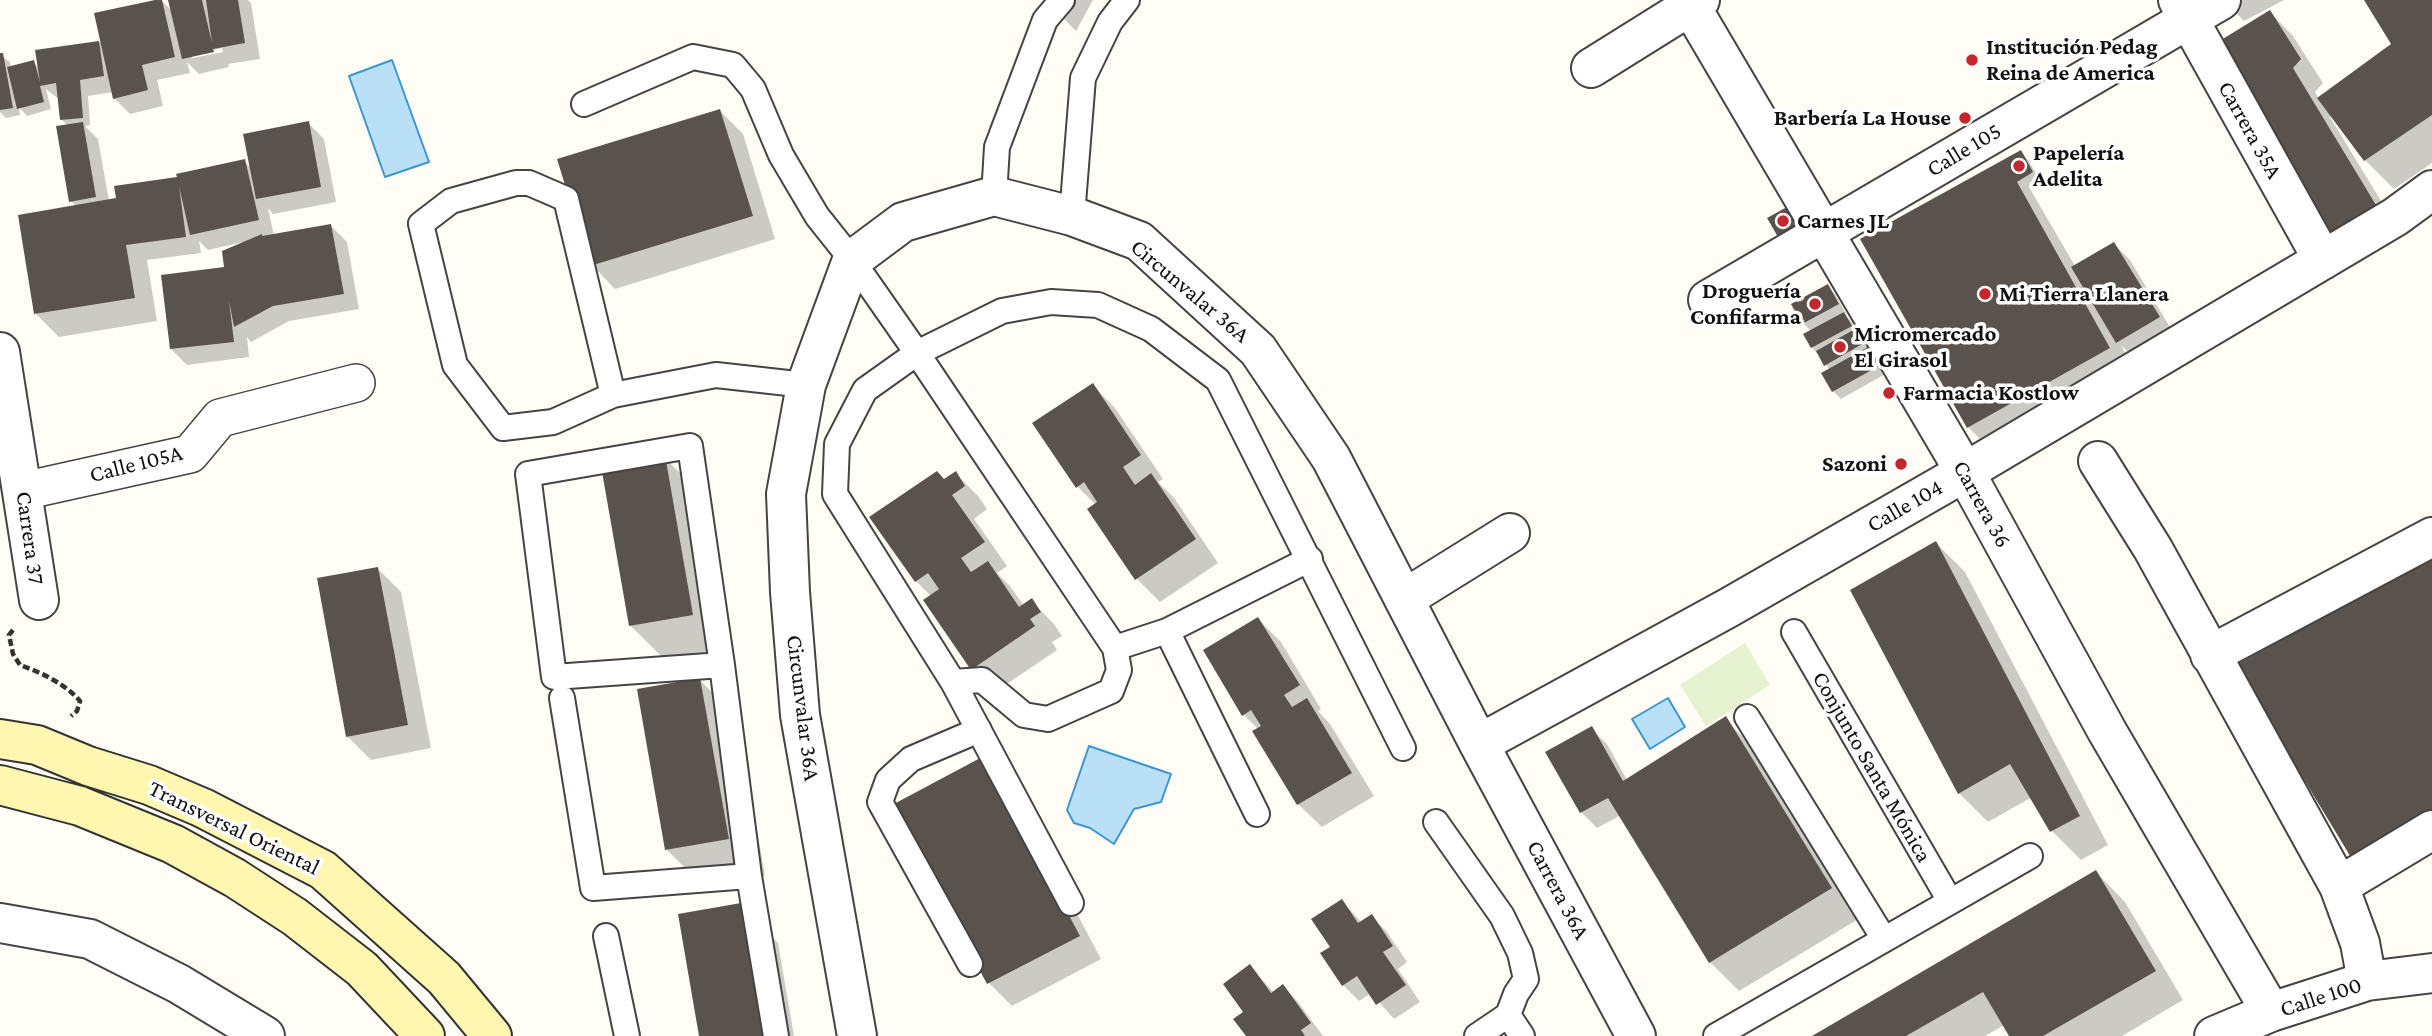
<!DOCTYPE html>
<html>
<head>
<meta charset="utf-8">
<style>
  body { margin:0 }
  canvas { display:block; background:#fffdf5 }
</style>
</head>
<body>
<canvas width="2432" height="1036"></canvas>
<script>
const ctx = document.querySelector('canvas').getContext('2d');
ctx.lineJoin = 'round';
function fill(path, color) {
  ctx.fillStyle = color;
  ctx.fill(path, 'evenodd');
}
function stroke(path, color, width, dash) {
  ctx.strokeStyle = color;
  ctx.lineWidth = width;
  ctx.lineCap = dash ? 'butt' : 'round';
  ctx.setLineDash(dash || []);
  ctx.stroke(path);
}
function label(font, color, halo, rows, align = 'center') {
  ctx.font = font + ' "Crimson Pro",serif';
  ctx.lineWidth = 7;
  ctx.setLineDash([]);
  ctx.textBaseline = 'middle';
  ctx.strokeStyle = halo;
  ctx.fillStyle = color;
  for (const [text, x, y, turn = 0] of rows) {
    ctx.save();
    ctx.translate(x, y);
    ctx.rotate((+turn || 0) * Math.PI / 180);
    ctx.textAlign = isNaN(turn) ? turn : align;
    if (halo) ctx.strokeText(text, 0, 0);
    ctx.fillText(text, 0, 0);
    ctx.restore();
  }
}
fill(new Path2D(`
  M 1745,643 L 1770,685 L 1706,726 L 1680,685 Z`), '#e6f2cf');
const water = new Path2D(`
  M 392,60 L 429,162 L 385,177 L 349,76 Z
  M 1668,698 L 1685,727 L 1650,749 L 1632,719 Z
  M 1089,746 L 1171,774 L 1161,802 L 1134,809 L 1114,844 L 1090,828 L 1074,823 L 1067,810 Z`);
fill(water, '#b9e0f7');
stroke(water, '#3f96cf', 2);
fill(new Path2D(`
  M 161,0 L 172,11 L 169,0 L 248,0 L 251,3 L 260,59 L 228,64 L 229,67 L 199,74 L 187,62 L 190,73 L 157,80 L 163,106 L 130,114 L 114,98 L 113,92 L 88,96 L 90,125 L 85,126 L 98,139 L 109,201 L 244,161 L 251,168 L 308,123 L 324,139 L 336,202 L 273,214 L 268,208 L 274,236 L 331,226 L 347,242 L 359,309 L 289,321 L 251,342 L 247,337 L 249,357 L 187,365 L 171,349 L 243,242 L 208,250 L 199,241 L 201,253 L 147,260 L 157,321 L 59,337 L 36,314 L 77,207 L 71,201 L 68,126 L 61,119 L 60,100 L 46,89 L 51,109 L 27,116 L 19,107 L 20,115 L 6,118 L 0,112 L 0,55 L 10,62 L 11,68 L 33,62 L 39,68 L 37,52 L 102,42 ZM 222,48 L 223,52 L 192,58 L 192,55 Z
  M 1048,0 L 1093,0 L 1076,31 L 1048,3 Z
  M 2223,0 L 2284,0 L 2244,21 Z
  M 2366,0 L 2432,0 L 2432,163 L 2394,189 L 2365,160 L 2332,116 L 2330,117 L 2398,229 L 2348,261 L 2270,12 L 2293,36 L 2323,83 L 2315,92 L 2319,99 L 2393,44 Z
  M 720,111 L 743,134 L 775,239 L 615,289 L 592,265 Z
  M 2021,152 L 2028,160 L 2040,180 L 2029,187 L 2075,266 L 2114,244 L 2130,260 L 2174,334 L 2133,357 L 2121,345 L 2138,378 L 1997,456 L 1968,427 Z
  M 1828,287 L 1835,294 L 1845,312 L 1843,313 L 1851,321 L 1885,374 L 1841,399 L 1833,391 L 1830,370 L 1812,347 L 1811,331 L 1803,323 Z
  M 1092,385 L 1115,408 L 1163,479 L 1158,482 L 1174,498 L 1218,563 L 1160,602 L 1137,579 L 1096,505 L 1077,486 Z
  M 664,457 L 702,495 L 729,653 L 668,663 L 631,626 Z
  M 955,473 L 978,496 L 987,509 L 974,519 L 1007,566 L 997,573 L 1010,586 L 1024,606 L 1031,601 L 1054,624 L 1062,636 L 1052,642 L 1057,650 L 995,692 L 972,669 L 931,596 L 916,581 L 944,481 Z
  M 1936,543 L 1965,572 L 2108,845 L 2081,860 L 2052,831 L 2032,797 L 1988,822 L 1959,793 Z
  M 378,569 L 401,592 L 431,748 L 371,760 L 348,737 Z
  M 1258,619 L 1281,642 L 1321,709 L 1318,711 L 1330,724 L 1374,796 L 1322,827 L 1298,804 L 1258,729 L 1243,714 Z
  M 700,680 L 737,718 L 765,876 L 704,887 L 666,849 Z
  M 1725,719 L 1754,748 L 1860,918 L 1739,991 L 1710,962 L 1621,815 L 1597,828 L 1581,812 L 1548,753 L 1591,729 L 1607,744 L 1627,780 Z
  M 1007,782 L 1101,959 L 1012,1006 L 989,983 Z
  M 2096,872 L 2125,902 L 2183,1000 L 2122,1036 L 2011,1036 L 2004,1025 L 1985,1036 L 1815,1036 Z
  M 1342,901 L 1362,923 L 1371,916 L 1387,932 L 1407,962 L 1398,969 L 1420,1002 L 1394,1019 L 1371,993 L 1359,1001 L 1343,985 L 1332,947 Z
  M 741,905 L 778,943 L 794,1036 L 700,1036 Z
  M 1250,966 L 1274,993 L 1283,986 L 1298,1002 L 1323,1036 L 1248,1036 L 1245,1013 Z`), '#0003');
fill(new Path2D(`
  M 155,0 L 162,0 L 175,57 L 142,65 L 148,90 L 113,99 L 94,13 Z
  M 168,0 L 202,0 L 212,43 L 206,0 L 238,0 L 245,43 L 213,49 L 214,52 L 182,59 Z
  M 2364,0 L 2432,0 L 2432,115 L 2364,161 L 2317,98 L 2391,44 Z
  M 2270,10 L 2301,59 L 2293,68 L 2376,205 L 2324,239 L 2208,48 Z
  M 99,41 L 104,76 L 80,80 L 83,118 L 60,120 L 56,83 L 40,86 L 44,102 L 17,109 L 7,67 L 34,60 L 40,82 L 35,50 Z
  M 0,53 L 3,53 L 13,108 L 0,110 Z
  M 720,109 L 753,216 L 590,266 L 557,159 Z
  M 309,121 L 321,187 L 256,199 L 243,134 Z
  M 83,122 L 96,197 L 69,202 L 56,126 Z
  M 2021,150 L 2033,172 L 2017,182 L 2110,348 L 1967,428 L 1860,239 Z
  M 245,159 L 259,220 L 190,235 L 179,186 L 186,237 L 126,245 L 135,298 L 34,314 L 18,215 L 116,198 L 114,186 L 177,177 L 176,174 Z
  M 1787,207 L 1798,225 L 1778,237 L 1767,218 Z
  M 331,224 L 344,294 L 273,306 L 234,327 L 229,300 L 234,342 L 170,349 L 161,275 L 224,267 L 222,251 L 262,234 L 262,236 Z
  M 2114,242 L 2160,317 L 2116,343 L 2071,267 Z
  M 1828,284 L 1839,304 L 1802,324 L 1791,304 Z
  M 1844,312 L 1852,326 L 1811,348 L 1803,334 Z
  M 1855,329 L 1864,343 L 1824,366 L 1816,351 Z
  M 1868,347 L 1879,366 L 1832,392 L 1821,373 Z
  M 1093,383 L 1141,455 L 1123,467 L 1135,485 L 1151,473 L 1196,539 L 1135,580 L 1087,509 L 1097,502 L 1084,482 L 1076,488 L 1032,423 Z
  M 665,455 L 693,615 L 629,626 L 601,466 Z
  M 937,471 L 944,479 L 956,471 L 965,486 L 952,495 L 985,542 L 961,558 L 971,572 L 988,561 L 1019,607 L 1032,598 L 1041,612 L 1030,619 L 1035,626 L 971,670 L 923,600 L 939,589 L 928,573 L 915,582 L 869,517 Z
  M 1936,541 L 2080,816 L 2050,832 L 2010,764 L 1958,794 L 1850,590 Z
  M 2432,558 L 2432,811 L 2352,859 L 2294,763 L 2230,668 Z
  M 378,567 L 408,725 L 346,737 L 317,578 Z
  M 1258,617 L 1300,685 L 1284,695 L 1292,707 L 1307,698 L 1352,773 L 1297,805 L 1252,731 L 1261,726 L 1251,710 L 1242,716 L 1203,650 Z
  M 700,678 L 729,839 L 665,850 L 637,689 Z
  M 1726,716 L 1832,888 L 1709,963 L 1608,798 L 1580,813 L 1545,752 L 1592,726 L 1623,781 Z
  M 984,756 L 1080,936 L 987,984 L 892,805 Z
  M 2096,870 L 2156,971 L 2043,1036 L 2009,1036 L 1983,992 L 1906,1036 L 1812,1036 Z
  M 1342,899 L 1358,923 L 1372,914 L 1393,946 L 1383,952 L 1406,985 L 1376,1005 L 1357,976 L 1342,986 L 1320,953 L 1330,947 L 1311,919 Z
  M 741,903 L 764,1036 L 699,1036 L 678,914 Z
  M 1250,964 L 1271,993 L 1283,984 L 1311,1023 L 1301,1030 L 1305,1036 L 1246,1036 L 1233,1019 L 1243,1012 L 1223,984 Z`), '#5a524d');
const service = new Path2D(`
  M 584,104 L 693,57 L 733,65 L 753,89 L 781,155 L 817,216 L 852,260 L 917,353 L 1115,648 L 1119,670 L 1111,691 L 1048,719 L 1024,715 L 982,680 L 953,682 L 835,494 L 837,444 L 865,390 L 917,353 L 1002,311 L 1051,302 L 1098,305 L 1151,329 L 1218,380 L 1403,748
  M 994,196 L 997,147 L 1045,20 L 1062,0
  M 1072,216 L 1083,78 L 1110,22 L 1127,0
  M 613,395 L 566,199 L 529,183 L 516,183 L 451,201 L 421,224 L 455,365 L 503,428 L 553,422 L 613,395 L 716,375 L 806,385
  M 1167,631 L 1257,814
  M 1794,632 L 1950,901
  M 1115,648 L 1167,631 L 1310,559
  M 722,665 L 554,677 L 528,474 L 690,446 L 722,665 L 749,876 L 776,1036
  M 953,682 L 1071,903
  M 562,698 L 593,888 L 749,876
  M 1747,717 L 1884,939
  M 1436,822 L 1502,916 L 1520,953 L 1526,979 L 1516,994 L 1508,1015 L 1477,1036
  M 606,936 L 627,1036
  M 970,964 L 880,802 L 888,780 L 911,759 L 979,730
  M 1508,1015 L 1522,1036
  M 1716,1036 L 2030,856`);
const pedestrian = new Path2D(`
  M 23,491 L 190,454 L 220,418 L 356,383`);
const minor = new Path2D(`
  M 1687,0 L 1965,472 L 2107,731 L 2271,1012
  M 2178,0 L 2323,260
  M 1591,68 L 1700,0
  M 1708,300 L 2221,0
  M 0,352 L 39,600
  M 2098,461 L 2153,549 L 2339,886 L 2360,943 L 2367,981
  M 1404,599 L 1510,533
  M 2210,655 L 2432,537
  M 1479,744 L 1728,608 L 1965,472 L 2395,217 L 2432,190
  M 2339,886 L 2432,830
  M 0,923 L 90,939 L 179,984 L 265,1036
  M 857,1036 L 800,715 L 790,592 L 786,494 L 806,385 L 852,260 L 903,222 L 994,196 L 1072,216 L 1139,241 L 1258,350 L 1331,458 L 1479,744 L 1636,1036
  M 2214,1036 L 2271,1012 L 2367,981 L 2432,973`);
const secondary = new Path2D(`
  M 0,739 L 37,745 L 88,766 L 149,785 L 203,808 L 323,870 L 444,978 L 492,1036
  M 0,785 L 80,806 L 173,844 L 235,878 L 295,917 L 362,969 L 425,1036`);
stroke(service, '#444', 28);
stroke(pedestrian, '#444', 40);
stroke(minor, '#444', 42);
stroke(secondary, '#333', 42);
stroke(new Path2D(`
  M 13,630 L 9,635 L 13,654 L 20,665 C 42,673 64,683 80,701 L 77,711 L 71,716`), '#333', 4.5, [7, 3.5]);
stroke(service, '#fff', 24);
stroke(pedestrian, '#fff', 37);
stroke(minor, '#fff', 38);
stroke(secondary, '#fff6b0', 38);
for (const [x, y, r, color] of [
  [1972,60,7,"#c4262e"],
  [1965,118,7,"#c4262e"],
  [2019,166,7,"#c4262e"],
  [1783,221,7,"#c4262e"],
  [1985,294,7,"#c4262e"],
  [1815,304,7,"#c4262e"],
  [1840,347,7,"#c4262e"],
  [1889,393,7,"#c4262e"],
  [1901,464,7,"#c4262e"]
]) {
  const dot = new Path2D();
  dot.arc(x, y, r, 0, 2 * Math.PI);
  ctx.fillStyle = color;
  ctx.fill(dot);
  stroke(dot, '#fff', 2.5);
}
label('bold 23px', '#111', '#fff', [
  ["Institución Pedag",1986,47],
  ["Reina de America",1986,73],
  ["Barbería La House",1951,118,"right"],
  ["Papelería",2033,153],
  ["Adelita",2033,179],
  ["Carnes JL",1797,221],
  ["Droguería",1801,291,"right"],
  ["Confifarma",1801,317,"right"],
  ["Mi Tierra Llanera",1999,294],
  ["Micromercado",1854,334],
  ["El Girasol",1854,360],
  ["Farmacia Kostlow",1903,393],
  ["Sazoni",1887,464,"right"]
], 'left');
label('23px', '#111', '#fff', [
  ["Carrera 35A",2250,130,61],
  ["Calle 105",1964,150,-31],
  ["Circunvalar 36A",1190,291,40],
  ["Calle 105A",136,464,-14],
  ["Carrera 36",1982,504,61],
  ["Calle 104",1905,506,-30],
  ["Carrera 37",30,538,82],
  ["Circunvalar 36A",803,708,83],
  ["Conjunto Santa Mónica",1872,767,60],
  ["Transversal Oriental",234,828,26],
  ["Carrera 36A",1558,890,62],
  ["Calle 100",2321,997,-18]
]);
</script>
</body>
</html>
